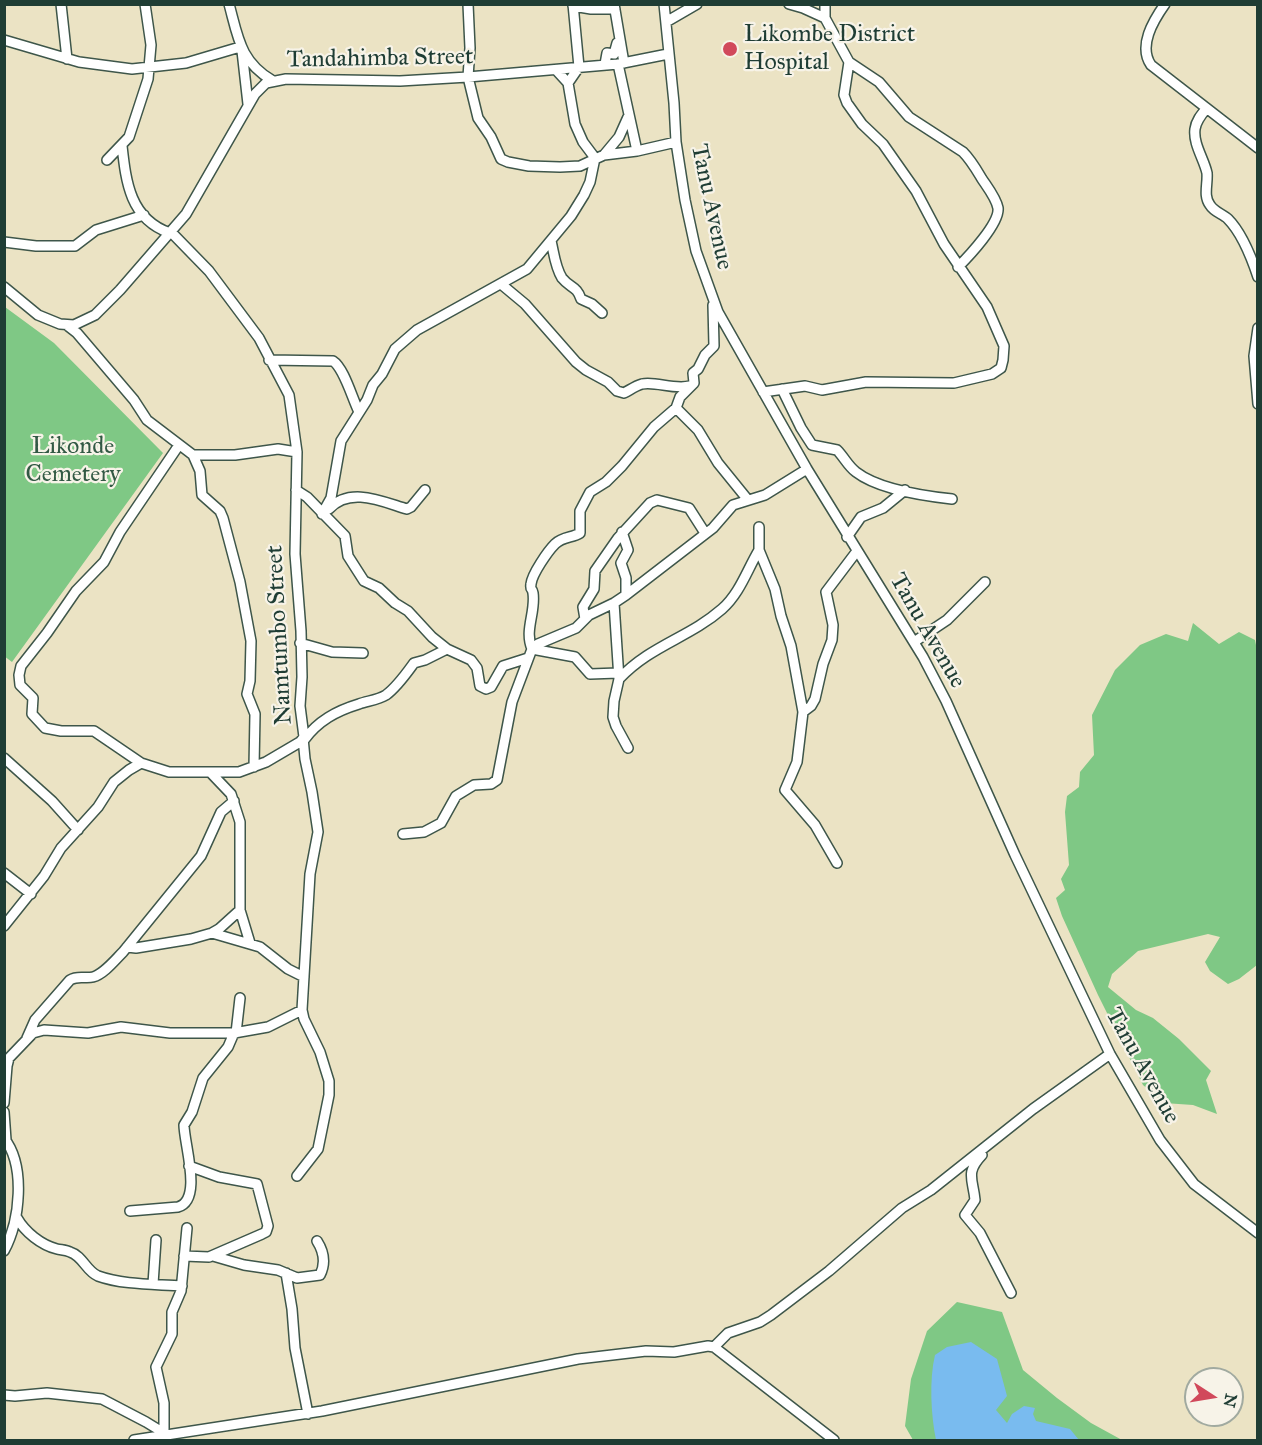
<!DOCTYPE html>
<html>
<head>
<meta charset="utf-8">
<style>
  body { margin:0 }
  #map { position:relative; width:1262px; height:1445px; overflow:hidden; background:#ebe3c4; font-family:"IM FELL Great Primer",serif }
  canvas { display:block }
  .frame { position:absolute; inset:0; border:6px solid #1f3d34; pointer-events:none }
  .north { position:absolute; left:1184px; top:1367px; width:60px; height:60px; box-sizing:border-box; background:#f7f3e8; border:2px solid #a1aaa0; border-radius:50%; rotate:102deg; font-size:16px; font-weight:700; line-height:24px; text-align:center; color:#1f3d34 }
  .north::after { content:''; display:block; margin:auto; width:21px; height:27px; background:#d1495b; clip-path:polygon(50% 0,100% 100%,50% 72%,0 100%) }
</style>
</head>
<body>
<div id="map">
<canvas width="1262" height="1445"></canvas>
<div class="frame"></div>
<div class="north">N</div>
</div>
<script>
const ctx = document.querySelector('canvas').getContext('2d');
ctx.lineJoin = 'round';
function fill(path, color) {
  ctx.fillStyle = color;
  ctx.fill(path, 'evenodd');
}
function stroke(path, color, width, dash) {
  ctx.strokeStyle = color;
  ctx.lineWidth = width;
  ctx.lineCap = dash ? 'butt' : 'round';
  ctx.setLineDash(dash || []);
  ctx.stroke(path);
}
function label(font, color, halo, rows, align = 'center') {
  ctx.font = font + ' "IM FELL Great Primer",serif';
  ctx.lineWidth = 4.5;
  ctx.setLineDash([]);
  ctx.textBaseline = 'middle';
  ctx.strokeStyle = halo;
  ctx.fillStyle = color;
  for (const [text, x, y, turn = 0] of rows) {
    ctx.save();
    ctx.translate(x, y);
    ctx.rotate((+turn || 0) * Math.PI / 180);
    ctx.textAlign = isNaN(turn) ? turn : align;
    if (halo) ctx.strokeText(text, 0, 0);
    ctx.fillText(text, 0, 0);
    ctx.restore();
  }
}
fill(new Path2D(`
  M 5,307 L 54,343 L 163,453 L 12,662 L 4,656 Z
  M 1193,623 L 1219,644 L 1239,632 L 1255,640 L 1257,650 L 1257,965 L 1239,979 L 1228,984 L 1210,971 L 1205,962 L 1220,937 L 1208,934 L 1138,951 L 1112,974 L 1108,987 L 1136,1010 L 1153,1018 L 1179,1039 L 1211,1071 L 1206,1080 L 1217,1114 L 1193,1105 L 1164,1103 L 1143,1085 L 1098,995 L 1062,916 L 1056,898 L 1065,890 L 1061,879 L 1069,865 L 1065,812 L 1067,796 L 1079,787 L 1080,772 L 1094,755 L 1092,715 L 1115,670 L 1140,645 L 1166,634 L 1188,641 Z
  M 957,1302 L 1002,1312 L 1023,1370 L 1057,1398 L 1091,1423 L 1122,1440 L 913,1440 L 905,1426 L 911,1379 L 927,1331 Z`), '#7fc885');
fill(new Path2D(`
  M 971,1342 L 997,1359 L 1007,1396 L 996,1410 L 1007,1423 L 1012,1414 L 1024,1406 L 1035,1408 L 1033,1414 L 1036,1421 L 1070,1429 L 1079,1440 L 936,1440 C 931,1415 929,1380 935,1355 L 947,1347 Z`), '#79bbef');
const minor = new Path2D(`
  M 61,4 L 67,59
  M 229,4 C 238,37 240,62 273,81
  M 468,4 L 470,48 L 468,77 L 478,118 L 491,137 L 501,159 L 508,162 L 529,166 L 560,167 L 580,166 L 604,155 L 637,151 L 676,142
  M 614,4 L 624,63
  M 664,4 L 674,103 L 676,142 L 685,200 L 696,251 L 718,312 L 807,469 L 923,657 L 946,701 L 1015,855 L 1110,1054 L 1160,1140 L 1194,1184 L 1258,1233
  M 789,4 L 803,8 L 825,18
  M 1165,4 C 1153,21 1138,46 1151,65 L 1258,148
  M 573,6 L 591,9 L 615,9
  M 666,22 L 697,4
  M 4,40 L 79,62 L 132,69 L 186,63 L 240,47
  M 242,51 L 248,104
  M 849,62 L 879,82 L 909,117 L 963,152 C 971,160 976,169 982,179 C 988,188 996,198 998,208 C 1000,223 969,256 958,267
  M 605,64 L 607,53 L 614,54 L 617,43
  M 618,64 L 637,151
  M 568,83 L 579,67 L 573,4
  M 1206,109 C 1201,115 1196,121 1195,129 C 1193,144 1204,159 1207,173 C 1208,184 1203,196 1210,205 C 1214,212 1223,214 1228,219 C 1242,233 1252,259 1258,277
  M 122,146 C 126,182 130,219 170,233
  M 604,155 L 619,137 L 628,117
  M 107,160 L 129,137 L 148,79 L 151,45 L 145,4
  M 171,232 L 209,271 L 259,338 L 289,395 L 297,452 L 295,554 L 301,631 L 302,677 L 300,706 L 304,737 L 300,742 L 266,762 L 239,772 L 169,772 L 141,763 L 94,731 L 61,731 L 45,728 L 32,714 L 33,698 L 20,685 L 19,675 L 21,666 L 47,633 L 76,591 L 104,562 L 120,532 L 179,445
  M 551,241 C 554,253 555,267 562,278 C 570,288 577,286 581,299 L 592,304 L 602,313
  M 4,242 L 36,246 L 75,246 L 96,230 L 144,215
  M 501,284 L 525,304 L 576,362 L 586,370 L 608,382 L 617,391 L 624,393 C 630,390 635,386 642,384 C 656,381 673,390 690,386
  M 4,287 L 38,315 L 60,324 L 74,325 L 95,315 L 120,290 L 186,214 L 255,94 L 266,83 L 286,79 L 400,81 L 468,77 L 618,64 L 668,54
  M 68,326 L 77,333 L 134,400 L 147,420 L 193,455 L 235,455 L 278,449 L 297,452
  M 1258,328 L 1254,356 L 1258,404
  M 269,360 L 333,361 C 344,368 352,398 359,412
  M 782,389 L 801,428 L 812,445 L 837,450 C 844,457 848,466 856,472 C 878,489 924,496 952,499
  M 763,392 L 805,386 L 822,390 L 866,382 L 954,383 L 992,374 L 1001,368 L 1003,360 L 1004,346 L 987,307 L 944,244 L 916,191 L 883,144 L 862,124 L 847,103 L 844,95 L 849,62 L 825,18 L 825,4
  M 676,408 L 698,430 L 718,463 L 748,500
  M 193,455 L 200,471 L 202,495 L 220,511 L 223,518 L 240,582 L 251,641 L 250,681 L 247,694 L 255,714 L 254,767
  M 296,490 L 307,497 L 345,536 L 348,556 L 364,581 L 379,588 L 395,603 L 408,611 L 432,637 L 447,649
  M 329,509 C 350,486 383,502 407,509 L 411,507 L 425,490
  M 322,514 L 331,498 L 341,441 L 367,400 L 373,385 L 382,374 L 395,349 L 417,330 L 527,269 L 571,216 L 584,195 L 590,182 L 595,158 L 583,142 L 575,124 L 568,83 L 557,71
  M 759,527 L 759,550 L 775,589 L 781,616 L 791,646 L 803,712 L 797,762 L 785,790 L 815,825 L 837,863
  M 622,532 L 628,550 L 621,563 L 626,578 L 626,595
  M 847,537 L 861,517 L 883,508 L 905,490
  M 614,603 L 619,679 L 614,701 L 613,717 L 616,726 L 628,748
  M 585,619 L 583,607 L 594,589 L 595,571 L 618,538 L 650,503 L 657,500 L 689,508 L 705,533
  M 914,642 L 947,620 L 985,582
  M 300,643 L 332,652 L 363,653
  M 618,673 L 590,674 L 575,657 L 532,649 C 524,630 536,612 533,593 C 532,587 530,591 531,584 C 532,574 548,551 555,544 C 563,536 573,538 580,533 L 580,511 L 590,492 L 606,482 L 622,466 L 654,427 L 676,408 L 680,397 L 694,383 L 693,373 L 698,369 L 705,355 L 714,346 L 713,305
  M 619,679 C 651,645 689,638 722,609 C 740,593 747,570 759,550
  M 803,712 L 811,706 L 815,699 L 823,664 L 832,640 L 833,625 L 826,592 L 857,551
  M 304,740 C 318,721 336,711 359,704 C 367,701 378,700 386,695 C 397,687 406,674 414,663 L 425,660 L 447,649 L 471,660 L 477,668 L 480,686 L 486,689 L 491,687 L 503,666 L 528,658
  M 4,758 L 52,801 L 78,830
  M 210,772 L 231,794 L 240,822 L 240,910 L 250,943
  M 403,834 L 424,832 L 441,823 L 456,796 L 474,785 L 491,784 L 497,780 L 512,702 L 532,649 L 538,644 L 576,628 L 589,615 L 614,603 L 626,595 L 713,528 L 733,505 L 765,495 L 807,469
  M 4,873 L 31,894
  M 4,926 L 44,876 L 61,848 L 98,807 L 114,782 L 129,770 L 141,763
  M 212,933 L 260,947 L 288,969 L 304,977
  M 127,947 L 136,948 L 191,939 L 212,933 L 219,929 L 240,910
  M 236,1033 L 240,998
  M 27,1038 L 35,1020 L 70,980 C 78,975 85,979 93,977 C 104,974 115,960 123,952 L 201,856 L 221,812 L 234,801
  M 4,1103 L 7,1066 L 9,1058 L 33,1033 L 44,1030 L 88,1033 L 121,1027 L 170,1033 L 234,1033 L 268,1027 L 302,1010
  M 4,1112 L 6,1140
  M 4,1138 C 26,1166 20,1221 4,1251
  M 982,1155 C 965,1173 973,1179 975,1200 L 965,1215 L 980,1233 L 1011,1293
  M 297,1176 L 318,1149 L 329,1095 L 329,1081 L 320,1052 L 304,1019 L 302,1010 L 310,874 L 318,832 L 312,792 L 305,759 L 303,738
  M 130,1211 L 178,1207 C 203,1200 184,1144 184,1125 L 192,1112 L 203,1078 L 228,1047 L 234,1033
  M 17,1218 C 25,1232 41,1245 57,1249 C 61,1250 66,1250 70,1252 C 83,1256 86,1271 98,1276 C 123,1285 155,1284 182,1286
  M 184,1256 L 209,1257 L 262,1234 L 266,1232 L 268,1226 L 257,1184 L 219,1177 L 189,1166
  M 213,1256 L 244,1265 L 278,1270 L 297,1278 L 320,1275 C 326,1263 324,1252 317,1241
  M 286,1273 L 292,1309 L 295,1348 L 308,1414
  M 153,1284 L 156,1240
  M 714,1347 L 728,1333 L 760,1322 L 771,1315 L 829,1271 L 902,1208 L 931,1190 L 1033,1109 L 1110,1054
  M 4,1395 L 15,1396 L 47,1393 L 102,1399 L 146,1422 L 164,1433
  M 162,1437 L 164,1433 L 164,1403 L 156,1367 L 172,1334 L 172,1312 L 181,1291 L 187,1228
  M 134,1440 L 322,1411 L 578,1359 L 646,1351 L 674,1352 L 708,1346 L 714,1347 L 834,1440`);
stroke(minor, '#3e564a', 12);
stroke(minor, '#fff', 9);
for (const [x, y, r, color] of [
  [730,49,8,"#d1495b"]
]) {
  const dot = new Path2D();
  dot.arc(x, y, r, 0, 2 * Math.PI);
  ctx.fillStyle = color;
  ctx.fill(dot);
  stroke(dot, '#f7f3e8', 2);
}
label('24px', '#1f3d34', '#f7f3e8', [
  ["Likombe District",744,35],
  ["Hospital",744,63]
], 'left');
label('24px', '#1f3d34', '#f7f3e8', [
  ["Tandahimba Street",380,59,-1],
  ["Tanu Avenue",711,207,78],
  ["Tanu Avenue",927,631,60],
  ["Namtumbo Street",280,635,-93],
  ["Tanu Avenue",1142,1066,61]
]);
label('24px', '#325944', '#f7f3e8', [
  ["Likonde",73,447],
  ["Cemetery",73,475]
]);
</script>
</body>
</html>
